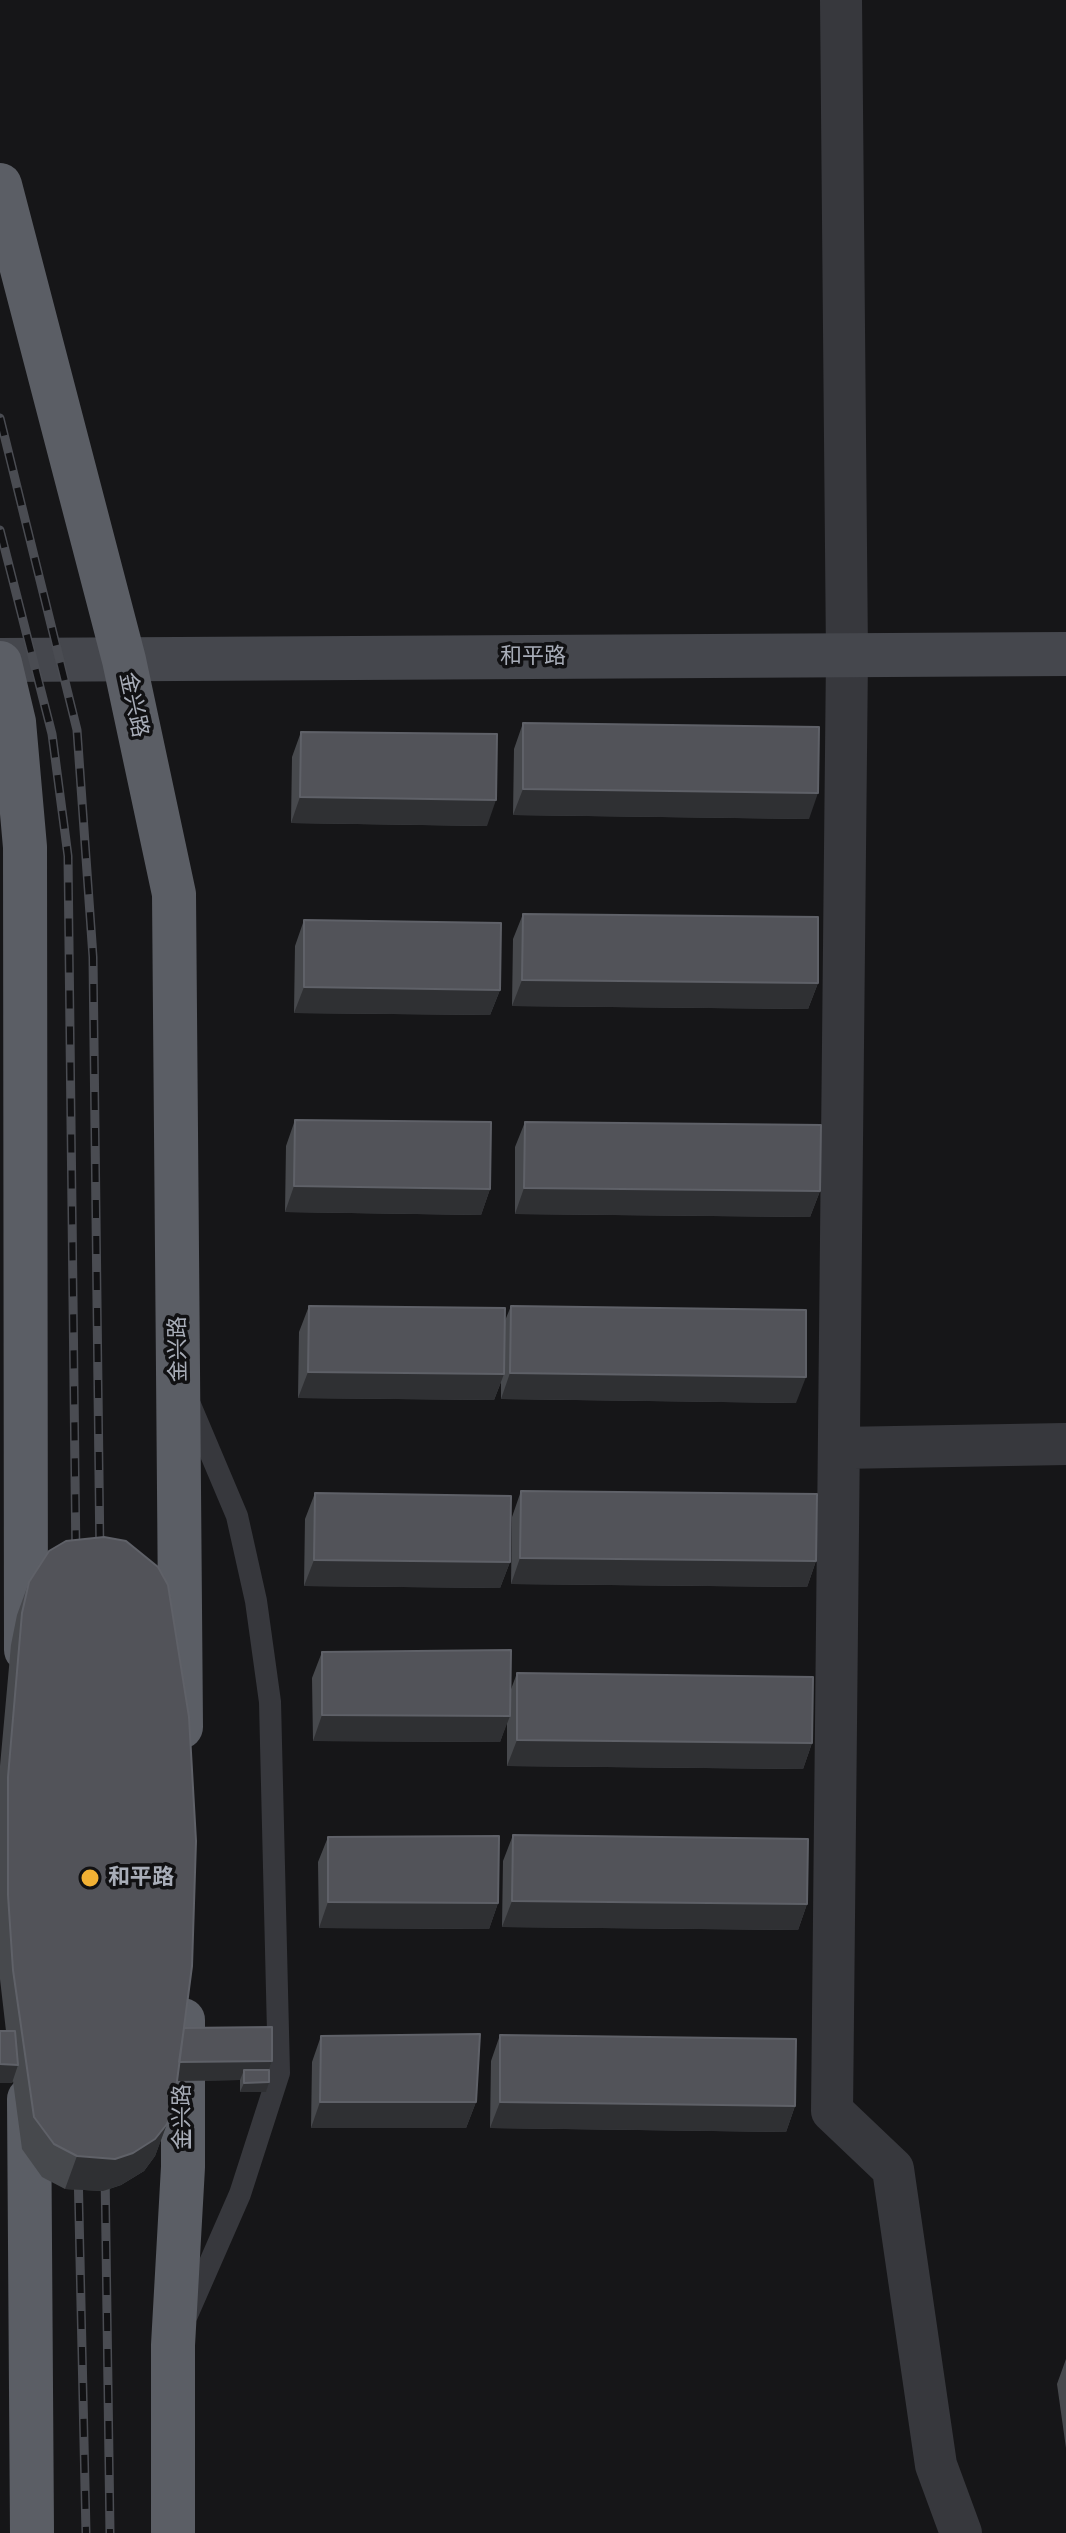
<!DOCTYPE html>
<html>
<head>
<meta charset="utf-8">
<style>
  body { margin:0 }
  canvas { display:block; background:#161618 }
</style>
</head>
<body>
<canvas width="1066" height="2533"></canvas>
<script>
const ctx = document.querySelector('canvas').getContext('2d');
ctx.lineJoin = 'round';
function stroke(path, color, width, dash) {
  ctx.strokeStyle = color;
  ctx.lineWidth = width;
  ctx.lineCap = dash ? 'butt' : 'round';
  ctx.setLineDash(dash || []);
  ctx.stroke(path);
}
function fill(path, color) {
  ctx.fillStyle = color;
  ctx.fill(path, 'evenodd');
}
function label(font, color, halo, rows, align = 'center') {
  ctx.font = font + ' "Archivo Narrow","Noto Sans SC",sans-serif';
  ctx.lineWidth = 7;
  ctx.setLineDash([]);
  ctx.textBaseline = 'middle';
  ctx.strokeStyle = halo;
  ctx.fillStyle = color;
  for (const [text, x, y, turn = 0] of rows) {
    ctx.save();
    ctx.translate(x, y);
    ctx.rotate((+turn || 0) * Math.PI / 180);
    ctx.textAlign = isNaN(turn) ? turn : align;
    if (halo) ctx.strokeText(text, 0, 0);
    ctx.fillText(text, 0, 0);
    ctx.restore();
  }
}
stroke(new Path2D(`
  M 187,2315 L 240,2194 L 279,2073 L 270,1702 L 256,1601 L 237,1516 L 188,1400`), '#37383d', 22);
stroke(new Path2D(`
  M 841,0 L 847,656 L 832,2111 L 893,2169 L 936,2465 L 961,2533
  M 839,1448 L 1066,1444`), '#37383d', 42);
stroke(new Path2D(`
  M 0,660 L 1066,654`), '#45474d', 44);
stroke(new Path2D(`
  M 0,185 L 124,660 L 174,894 L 181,1727
  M 0,663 L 14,722 L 25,847 L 26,1650
  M 29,2099 L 32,2533
  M 173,2533 L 173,2345 L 183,2167 L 183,2020`), '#5b5e65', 44);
const rail = new Path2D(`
  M 0,418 L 77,730 L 93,957 L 100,1561
  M 0,530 L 52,734 L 68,856 L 76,1563
  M 78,2167 L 86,2533
  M 105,2169 L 110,2533`);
stroke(rail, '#4a4c52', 9);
stroke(rail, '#111113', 6, [18]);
fill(new Path2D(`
  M 523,723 L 809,819 L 513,815 L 514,749 Z
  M 301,732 L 487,826 L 291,823 L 292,757 Z
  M 523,914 L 818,983 L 808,1009 L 512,1006 L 513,939 Z
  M 304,920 L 500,990 L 490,1015 L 294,1013 L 295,946 Z
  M 295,1120 L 490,1189 L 481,1215 L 285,1212 L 286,1146 Z
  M 525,1122 L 820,1191 L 810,1217 L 515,1214 L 515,1147 Z
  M 309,1306 L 504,1323 L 511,1306 L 796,1403 L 501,1399 L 501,1382 L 494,1400 L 298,1398 L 299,1332 Z
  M 521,1491 L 816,1561 L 807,1587 L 511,1584 L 512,1517 Z
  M 315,1493 L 510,1562 L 500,1588 L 304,1586 L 305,1519 Z
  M 29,1582 L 184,2028 L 272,2061 L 269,2070 L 266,2092 L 240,2092 L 240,2080 L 177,2081 L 174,2104 L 155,2156 L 144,2171 L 121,2185 L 103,2191 L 65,2189 L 42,2177 L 22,2149 L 13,2081 L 12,2083 L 0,2083 L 0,2031 L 6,2031 L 0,1979 L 0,1766 L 11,1645 L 17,1615 Z
  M 322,1652 L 510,1692 L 517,1673 L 812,1743 L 803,1769 L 507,1766 L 507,1722 L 500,1742 L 313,1741 L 312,1678 Z
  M 513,1835 L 807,1904 L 798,1930 L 502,1927 L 503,1861 Z
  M 328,1837 L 498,1903 L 489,1929 L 319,1928 L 318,1862 Z
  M 500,2035 L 795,2106 L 786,2132 L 490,2128 L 491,2061 Z
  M 321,2036 L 476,2102 L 466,2128 L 311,2128 L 312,2062 Z
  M 1066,2359 L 1066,2448 L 1057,2384 Z`), '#47494d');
fill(new Path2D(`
  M 523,789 L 818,793 L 809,819 L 513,815 Z
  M 300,797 L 496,800 L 487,826 L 291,823 Z
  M 522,980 L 818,983 L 808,1009 L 512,1006 Z
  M 304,987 L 500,990 L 490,1015 L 294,1013 Z
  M 294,1186 L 490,1189 L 481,1215 L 285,1212 Z
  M 524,1188 L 820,1191 L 810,1217 L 515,1214 Z
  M 308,1372 L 504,1374 L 494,1400 L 298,1398 Z
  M 510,1373 L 806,1377 L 796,1403 L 501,1399 Z
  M 520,1558 L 816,1561 L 807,1587 L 511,1584 Z
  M 314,1560 L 510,1562 L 500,1588 L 304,1586 Z
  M 322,1715 L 510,1716 L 500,1742 L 313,1741 Z
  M 517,1740 L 812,1743 L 803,1769 L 507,1766 Z
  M 512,1901 L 807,1904 L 798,1930 L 502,1927 Z
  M 328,1902 L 498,1903 L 489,1929 L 319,1928 Z
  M 272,2061 L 266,2079 L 244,2070 L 240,2080 L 171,2081 L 178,2062 Z
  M 0,2064 L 18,2065 L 12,2083 L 0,2083 Z
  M 269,2082 L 266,2092 L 240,2092 L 244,2083 Z
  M 320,2102 L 476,2102 L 466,2128 L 311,2128 Z
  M 500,2102 L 795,2106 L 786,2132 L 490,2128 Z
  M 167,2124 L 155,2156 L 144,2171 L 121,2185 L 103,2191 L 65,2189 L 77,2156 Z`), '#2f3033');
const building = new Path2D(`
  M 523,723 L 819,727 L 818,793 L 523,789 Z
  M 301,732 L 497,734 L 496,800 L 300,797 Z
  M 523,914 L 818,917 L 818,983 L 522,980 Z
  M 304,920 L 501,923 L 500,990 L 304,987 Z
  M 295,1120 L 491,1122 L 490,1189 L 294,1186 Z
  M 525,1122 L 821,1125 L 820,1191 L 524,1188 Z
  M 309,1306 L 505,1308 L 504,1374 L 308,1372 Z
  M 511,1306 L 806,1310 L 806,1377 L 510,1373 Z
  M 521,1491 L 817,1494 L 816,1561 L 520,1558 Z
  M 315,1493 L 511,1496 L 510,1562 L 314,1560 Z
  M 104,1537 L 126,1541 L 158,1567 L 168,1585 L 189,1717 L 196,1841 L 192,1966 L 174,2104 L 167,2124 L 155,2139 L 133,2153 L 115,2159 L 77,2156 L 54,2144 L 34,2117 L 13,1970 L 8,1895 L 8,1777 L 22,1613 L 29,1582 L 49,1551 L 66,1541 Z
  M 511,1650 L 510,1716 L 322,1715 L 322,1652 Z
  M 517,1673 L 813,1677 L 812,1743 L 517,1740 Z
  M 513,1835 L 808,1839 L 807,1904 L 512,1901 Z
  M 499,1836 L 498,1903 L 328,1902 L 328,1837 Z
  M 272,2027 L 272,2061 L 179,2062 L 184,2028 Z
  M 0,2031 L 15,2031 L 18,2065 L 0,2064 Z
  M 480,2034 L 476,2102 L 320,2102 L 321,2036 Z
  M 500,2035 L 796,2039 L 795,2106 L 500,2102 Z
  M 244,2070 L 269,2070 L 269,2082 L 244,2083 Z`);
fill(building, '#525359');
stroke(building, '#5f6168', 2);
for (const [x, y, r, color] of [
  [90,1878,10,"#f2b134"]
]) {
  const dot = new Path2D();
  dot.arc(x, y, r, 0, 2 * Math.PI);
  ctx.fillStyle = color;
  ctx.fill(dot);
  stroke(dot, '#111113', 3);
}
label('22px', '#a8adb8', '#111113', [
  ["和平路",533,657],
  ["金兴路",133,705,78],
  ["金兴路",179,1349,-91],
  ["金兴路",183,2117,-90]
]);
label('bold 22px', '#a8adb8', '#111113', [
  ["和平路",108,1878]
], 'left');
</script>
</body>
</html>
